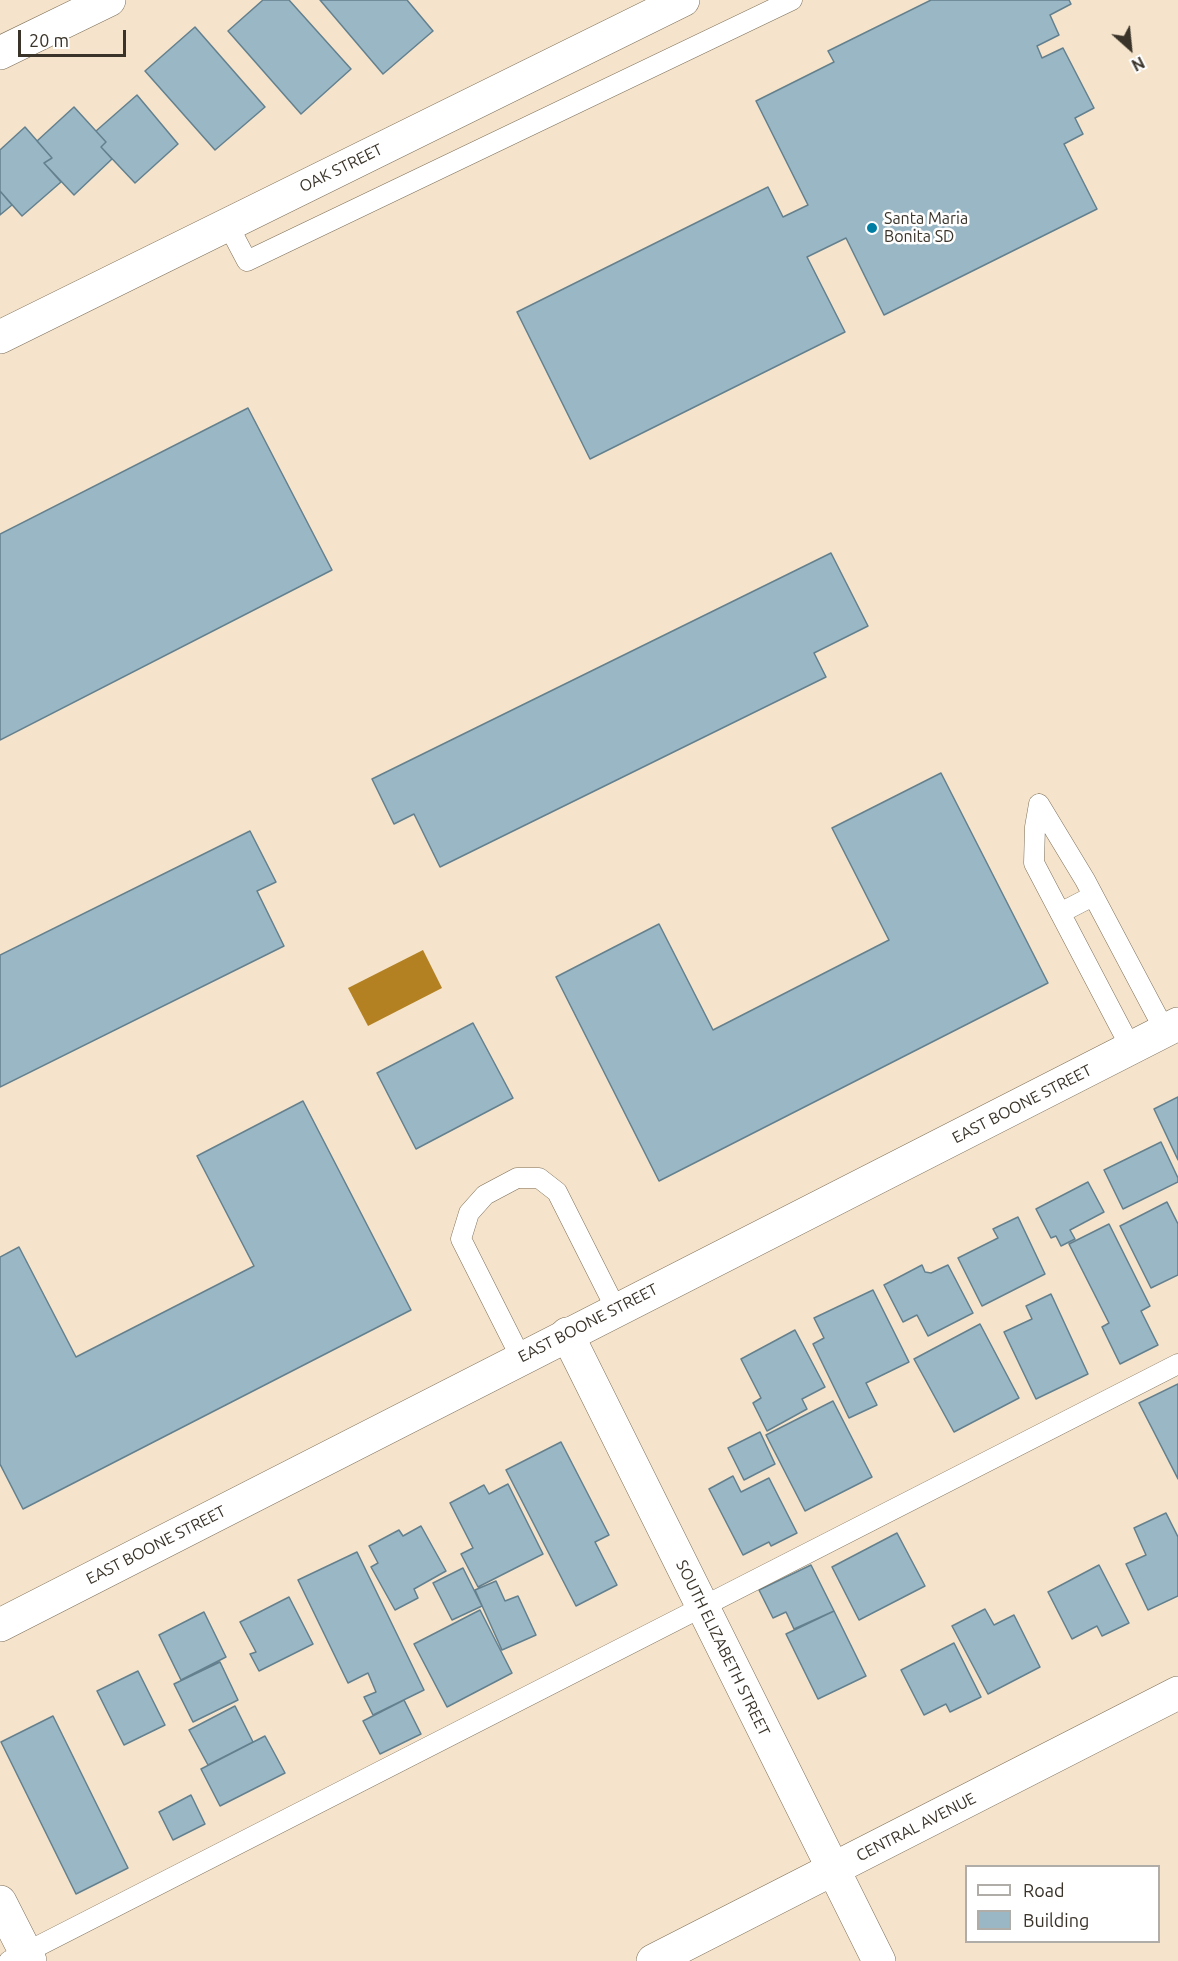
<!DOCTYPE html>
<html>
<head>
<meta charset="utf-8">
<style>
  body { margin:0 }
  #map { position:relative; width:1178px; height:1961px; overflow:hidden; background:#f5e4cb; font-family:Ubuntu,sans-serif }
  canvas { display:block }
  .legend { position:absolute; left:965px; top:1865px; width:195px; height:78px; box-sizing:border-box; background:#fff; border:2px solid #b0ada9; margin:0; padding:8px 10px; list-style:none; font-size:18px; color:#393329 }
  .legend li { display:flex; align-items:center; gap:12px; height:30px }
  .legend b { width:30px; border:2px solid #b0ada9 }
  .north { position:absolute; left:1100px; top:18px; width:60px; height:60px; -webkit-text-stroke:4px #fff; paint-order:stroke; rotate:153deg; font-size:16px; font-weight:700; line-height:24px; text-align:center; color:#393329 }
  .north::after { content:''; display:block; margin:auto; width:21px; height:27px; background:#393329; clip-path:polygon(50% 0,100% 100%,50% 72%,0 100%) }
  .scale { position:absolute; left:18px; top:30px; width:108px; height:27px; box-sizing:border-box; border:3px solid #393329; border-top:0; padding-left:8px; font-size:18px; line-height:21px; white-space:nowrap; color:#393329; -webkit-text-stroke:4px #fff; paint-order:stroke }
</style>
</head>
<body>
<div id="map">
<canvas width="1178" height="1961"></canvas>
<ul class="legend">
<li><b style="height:8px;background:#fff"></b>Road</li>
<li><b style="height:16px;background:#99b7c5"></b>Building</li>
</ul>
<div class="north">N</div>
<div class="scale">20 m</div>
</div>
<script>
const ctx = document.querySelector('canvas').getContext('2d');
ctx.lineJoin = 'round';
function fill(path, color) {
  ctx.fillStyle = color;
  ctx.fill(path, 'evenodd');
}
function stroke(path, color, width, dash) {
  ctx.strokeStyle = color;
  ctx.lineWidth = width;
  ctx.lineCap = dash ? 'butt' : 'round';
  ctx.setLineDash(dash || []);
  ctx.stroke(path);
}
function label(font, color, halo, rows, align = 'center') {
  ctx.font = font + ' Ubuntu,sans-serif';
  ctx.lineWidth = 5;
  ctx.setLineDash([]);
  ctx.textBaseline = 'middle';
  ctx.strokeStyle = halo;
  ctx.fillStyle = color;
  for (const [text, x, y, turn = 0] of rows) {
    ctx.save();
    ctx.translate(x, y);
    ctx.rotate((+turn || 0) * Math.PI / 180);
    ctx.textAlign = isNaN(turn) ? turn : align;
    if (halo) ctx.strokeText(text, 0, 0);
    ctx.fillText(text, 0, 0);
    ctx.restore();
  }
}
fill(new Path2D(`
  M 423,950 L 442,988 L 368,1026 L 348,988 Z`), '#b38122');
const building = new Path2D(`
  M 263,0 L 289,0 L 351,69 L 301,114 L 228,31 Z
  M 320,0 L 407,0 L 433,31 L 383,74 Z
  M 931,0 L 1069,0 L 1071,4 L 1050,15 L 1059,35 L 1037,46 L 1042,58 L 1063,48 L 1094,108 L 1075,118 L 1083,134 L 1064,144 L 1097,209 L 884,315 L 846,238 L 807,257 L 845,332 L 590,459 L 517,312 L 768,187 L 783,217 L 808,205 L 756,101 L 834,62 L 828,51 Z
  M 195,27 L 265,107 L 215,150 L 145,71 Z
  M 137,95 L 178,144 L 135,183 L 101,147 L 106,142 L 96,131 Z
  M 74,107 L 106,142 L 101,147 L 112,159 L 74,195 L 44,163 L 52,158 L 37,141 Z
  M 25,127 L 52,158 L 44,163 L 61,182 L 22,216 L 0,191 L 0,150 Z
  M 0,191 L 12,205 L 0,215 Z
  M 248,408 L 332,570 L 0,740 L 0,534 Z
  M 831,553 L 868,626 L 814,653 L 826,677 L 440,867 L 414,814 L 394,824 L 372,779 Z
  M 941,773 L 1048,983 L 659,1181 L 556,977 L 659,924 L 713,1030 L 889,940 L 832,828 Z
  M 250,831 L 276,882 L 257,891 L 284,946 L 0,1087 L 0,955 Z
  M 473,1023 L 513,1098 L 416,1149 L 377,1073 Z
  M 1178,1097 L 1178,1160 L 1154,1109 Z
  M 303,1101 L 411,1310 L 23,1509 L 0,1464 L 0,1257 L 19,1247 L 76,1357 L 254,1266 L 197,1156 Z
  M 1161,1142 L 1178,1178 L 1178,1182 L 1123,1209 L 1104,1170 Z
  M 1088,1182 L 1104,1212 L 1070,1230 L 1075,1239 L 1061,1246 L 1056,1236 L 1051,1238 L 1036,1209 Z
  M 1167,1202 L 1178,1224 L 1178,1275 L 1151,1288 L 1120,1226 Z
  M 1018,1217 L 1045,1274 L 982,1306 L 958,1258 L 998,1238 L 993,1229 Z
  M 1109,1224 L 1150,1306 L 1141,1311 L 1158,1345 L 1120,1364 L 1102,1327 L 1109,1323 L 1069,1244 Z
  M 922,1265 L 925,1272 L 931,1273 L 948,1265 L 973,1313 L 928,1336 L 917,1315 L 903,1322 L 884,1285 Z
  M 873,1290 L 909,1362 L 866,1383 L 877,1405 L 849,1418 L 813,1344 L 824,1338 L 814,1318 Z
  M 1051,1294 L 1088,1374 L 1036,1399 L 1004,1332 L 1032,1319 L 1026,1306 Z
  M 980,1324 L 1019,1398 L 954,1432 L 914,1359 Z
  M 795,1330 L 825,1387 L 802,1399 L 807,1409 L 767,1431 L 753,1403 L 761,1398 L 741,1359 Z
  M 1178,1384 L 1178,1479 L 1139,1403 Z
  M 833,1401 L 872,1477 L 805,1511 L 766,1435 Z
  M 760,1432 L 775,1464 L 744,1480 L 728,1448 Z
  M 561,1442 L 609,1535 L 595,1542 L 617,1585 L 576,1606 L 506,1470 Z
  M 733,1476 L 741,1492 L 769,1478 L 797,1533 L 771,1546 L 769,1542 L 743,1555 L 709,1489 Z
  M 508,1484 L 543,1554 L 478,1587 L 461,1554 L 473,1548 L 450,1503 L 484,1485 L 489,1494 Z
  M 1166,1513 L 1178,1537 L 1178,1596 L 1148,1610 L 1126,1564 L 1146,1555 L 1134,1528 Z
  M 421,1526 L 446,1571 L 414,1589 L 418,1598 L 395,1610 L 371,1567 L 378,1563 L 369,1546 L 399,1530 L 403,1536 Z
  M 897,1533 L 925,1586 L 859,1620 L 832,1567 Z
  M 357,1552 L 424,1690 L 373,1715 L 364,1697 L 376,1692 L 368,1673 L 348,1683 L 298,1580 Z
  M 811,1565 L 834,1611 L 794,1629 L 786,1612 L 773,1618 L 759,1590 Z
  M 1099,1565 L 1129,1623 L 1102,1636 L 1097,1626 L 1072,1639 L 1048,1592 Z
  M 463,1568 L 482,1606 L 452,1620 L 433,1583 Z
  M 496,1581 L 505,1601 L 518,1596 L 536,1635 L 502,1650 L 475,1590 Z
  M 289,1597 L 313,1644 L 259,1671 L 250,1654 L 256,1652 L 240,1622 Z
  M 985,1609 L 994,1625 L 1014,1615 L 1040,1667 L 988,1694 L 952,1626 Z
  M 480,1610 L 512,1673 L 447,1707 L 414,1644 Z
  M 834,1611 L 866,1676 L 818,1699 L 786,1634 Z
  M 204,1612 L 226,1657 L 181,1680 L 159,1635 Z
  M 954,1643 L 981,1697 L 950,1712 L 946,1704 L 924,1715 L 901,1670 Z
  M 220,1662 L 238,1700 L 193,1722 L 174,1684 Z
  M 138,1671 L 165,1725 L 124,1745 L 97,1691 Z
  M 404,1700 L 421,1734 L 380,1754 L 363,1721 Z
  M 235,1706 L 253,1742 L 208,1765 L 189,1730 Z
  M 53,1716 L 128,1868 L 76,1894 L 1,1742 Z
  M 265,1736 L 285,1773 L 220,1806 L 201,1769 Z
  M 191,1795 L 205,1824 L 173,1840 L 159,1812 Z`);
fill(building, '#99b7c5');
stroke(building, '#64808e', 1.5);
const lane = new Path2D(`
  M 228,225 L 247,261 L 792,0
  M 1039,804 L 1035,827 L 1034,863 L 1131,1048
  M 1039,804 L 1085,880 L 1165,1031
  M 1060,913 L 1093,896
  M 521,1358 L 461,1239 L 469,1213 L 485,1195 L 517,1178 L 539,1178 L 557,1192 L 616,1309
  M 9,1961 L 1178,1364`);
const street = new Path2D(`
  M 0,53 L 109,0
  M 0,337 L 683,0
  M 567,1334 L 879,1961
  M 0,1902 L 30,1961
  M 653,1961 L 1178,1693`);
const secondary = new Path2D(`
  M 0,1625 L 1178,1024`);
stroke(lane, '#7c6d56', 21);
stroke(street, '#7c6d56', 34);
stroke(secondary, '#7c6d56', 34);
stroke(lane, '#fff', 20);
stroke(street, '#fff', 33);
stroke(secondary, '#fff', 33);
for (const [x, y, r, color] of [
  [872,228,6,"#007da3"]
]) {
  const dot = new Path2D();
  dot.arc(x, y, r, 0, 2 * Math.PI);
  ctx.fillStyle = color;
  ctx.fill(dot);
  stroke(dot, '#fff', 2);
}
label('16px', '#393329', '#fff', [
  ["OAK STREET",341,168,-26],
  ["EAST BOONE STREET",1022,1104,-27],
  ["EAST BOONE STREET",588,1323,-27],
  ["EAST BOONE STREET",156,1545,-27],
  ["SOUTH ELIZABETH STREET",723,1648,64],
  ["CENTRAL AVENUE",916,1827,-27]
]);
label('16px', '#393329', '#fff', [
  ["Santa Maria",884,219],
  ["Bonita SD",884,237]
], 'left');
</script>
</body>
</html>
